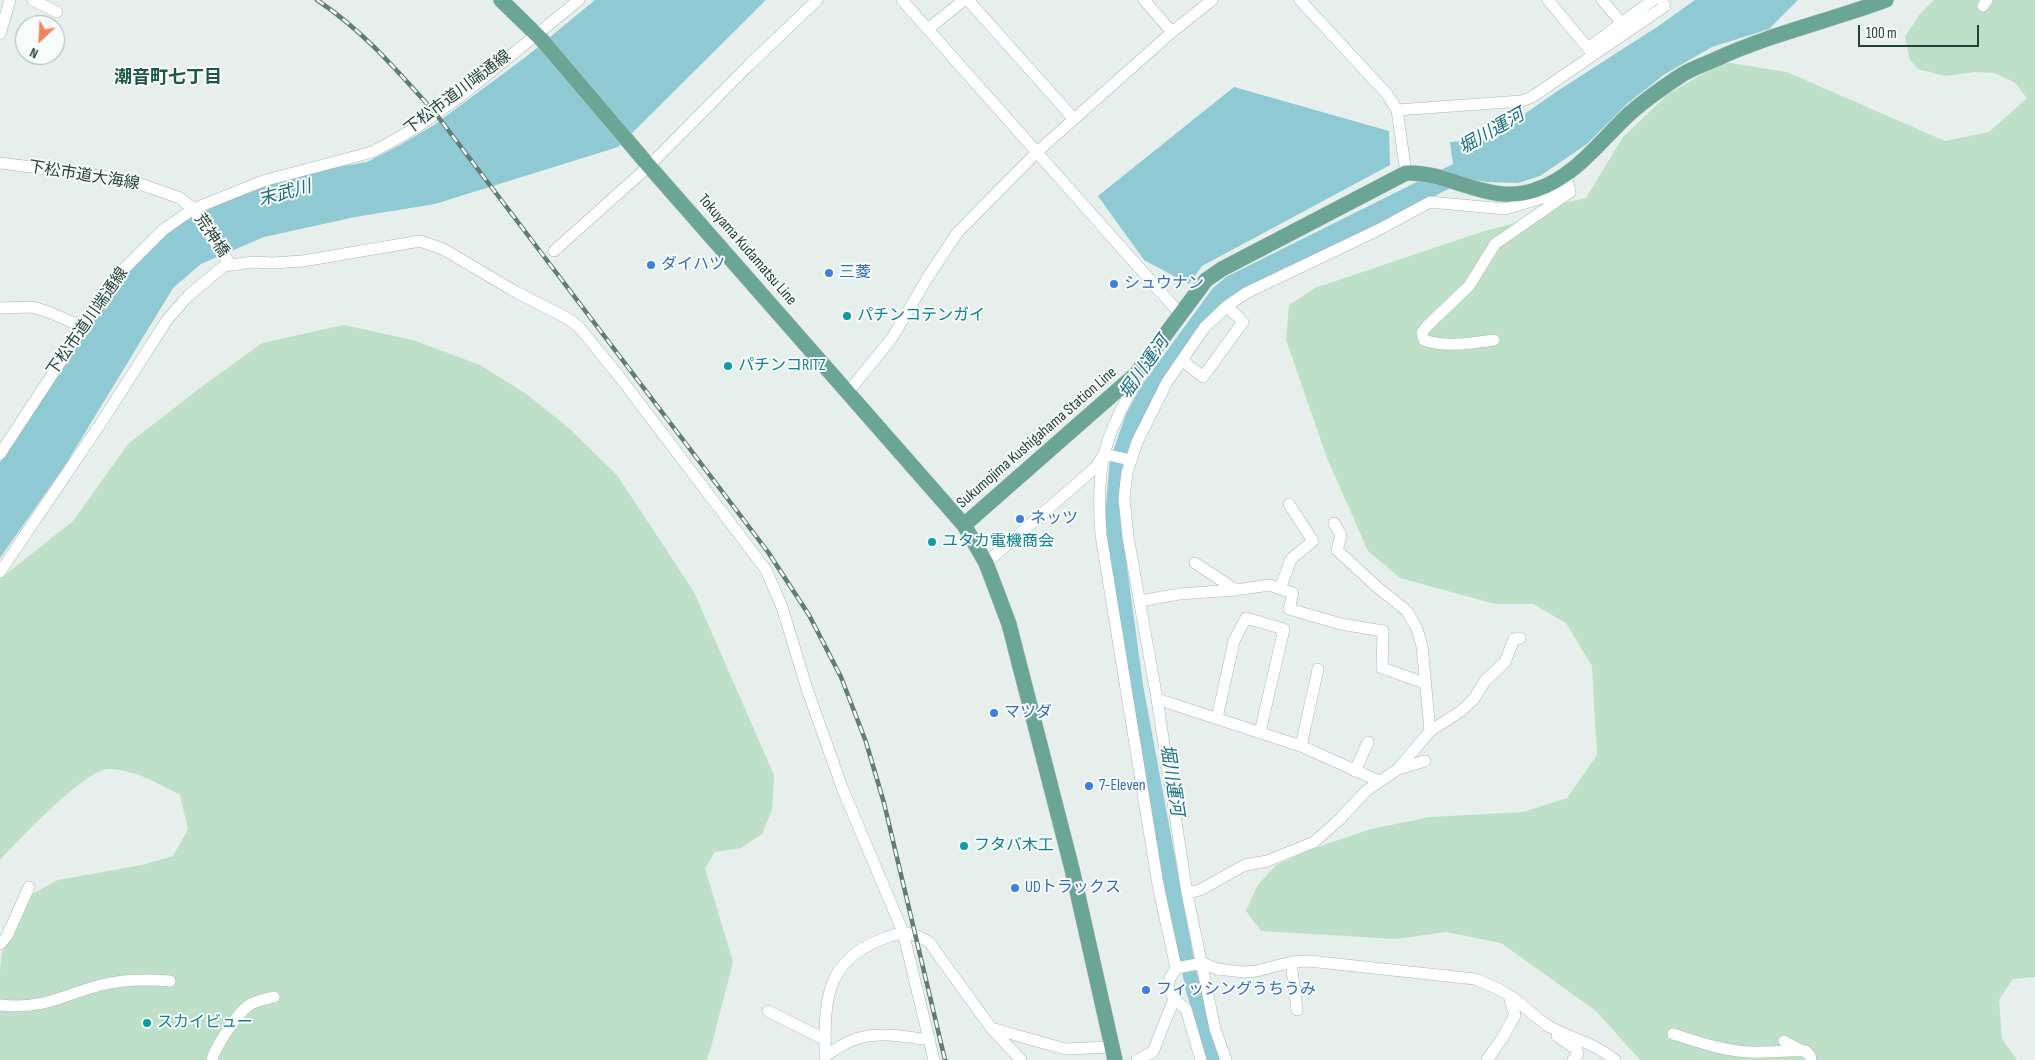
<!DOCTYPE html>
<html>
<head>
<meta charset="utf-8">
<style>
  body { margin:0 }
  #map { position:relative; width:2035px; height:1060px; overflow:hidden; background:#e6efeb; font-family:"Sofia Sans Condensed",sans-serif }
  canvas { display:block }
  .north { position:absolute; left:15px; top:15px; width:50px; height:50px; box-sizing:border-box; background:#f7fbf9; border:1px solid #a3b1ad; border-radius:50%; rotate:205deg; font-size:14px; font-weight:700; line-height:20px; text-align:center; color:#24423a }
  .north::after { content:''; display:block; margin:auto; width:18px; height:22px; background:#f4845f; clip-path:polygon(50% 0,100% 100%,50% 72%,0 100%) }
  .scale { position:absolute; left:1858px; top:25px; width:121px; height:22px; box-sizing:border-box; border:2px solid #24423a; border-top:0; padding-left:6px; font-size:15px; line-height:18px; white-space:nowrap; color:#24423a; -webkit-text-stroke:4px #f7fbf9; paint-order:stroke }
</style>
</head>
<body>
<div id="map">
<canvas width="2035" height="1060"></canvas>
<div class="north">N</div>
<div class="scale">100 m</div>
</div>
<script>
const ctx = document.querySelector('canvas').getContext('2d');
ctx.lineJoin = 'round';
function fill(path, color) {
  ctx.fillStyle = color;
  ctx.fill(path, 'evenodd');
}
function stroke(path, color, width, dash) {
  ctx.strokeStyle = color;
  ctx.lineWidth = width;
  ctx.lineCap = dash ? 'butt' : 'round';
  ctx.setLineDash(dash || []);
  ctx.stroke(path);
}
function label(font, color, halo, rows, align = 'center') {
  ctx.font = font + ' "Sofia Sans Condensed","Noto Sans JP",sans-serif';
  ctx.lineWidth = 4;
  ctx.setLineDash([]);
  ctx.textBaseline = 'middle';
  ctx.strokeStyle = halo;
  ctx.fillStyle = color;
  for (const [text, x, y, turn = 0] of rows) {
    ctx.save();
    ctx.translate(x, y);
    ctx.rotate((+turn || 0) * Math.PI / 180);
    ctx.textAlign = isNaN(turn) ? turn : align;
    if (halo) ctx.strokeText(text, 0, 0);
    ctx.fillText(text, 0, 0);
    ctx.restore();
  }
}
fill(new Path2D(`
  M 1934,0 L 2035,0 L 2035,977 L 2013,979 L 1999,1000 L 2002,1039 L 2017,1060 L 1640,1060 L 1596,1011 L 1501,943 L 1446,932 L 1396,939 L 1261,931 L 1246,911 L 1257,886 L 1276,865 L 1309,850 L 1371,829 L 1430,817 L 1523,812 L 1567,798 L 1597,755 L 1592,666 L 1566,623 L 1533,604 L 1495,604 L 1400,578 L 1368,551 L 1327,458 L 1286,340 L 1289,305 L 1315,288 L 1481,232 L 1535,218 L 1555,205 L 1586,198 L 1623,137 L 1668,94 L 1724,62 L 1787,72 L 1945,141 L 1989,132 L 2027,98 L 2014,82 L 1994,73 L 1974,72 L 1946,76 L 1918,69 L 1910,60 L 1905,37 L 1919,15 Z
  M 343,325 L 413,340 L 480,365 L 528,395 L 571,430 L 617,475 L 694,592 L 774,775 L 772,810 L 762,834 L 741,848 L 715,852 L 705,868 L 733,962 L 710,1051 L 706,1060 L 0,1060 L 0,970 L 2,953 L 28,896 L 58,880 L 142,865 L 173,856 L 188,829 L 180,795 C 157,783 136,770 109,769 C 85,769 18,841 0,860 L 0,579 L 73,521 L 128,444 L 200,388 L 262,343 Z`), '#bfe0c8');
fill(new Path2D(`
  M 595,0 L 766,0 L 618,147 L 435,204 L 355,217 L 264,237 L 201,264 L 173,288 L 64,467 L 0,558 L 0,462 L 18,436 L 85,325 L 125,276 L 161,236 L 200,209 L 257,188 L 338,167 L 367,162 L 400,145 L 434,125 L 527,56 Z
  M 1695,0 L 1798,0 L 1769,29 L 1712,47 L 1665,74 L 1628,103 L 1587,144 L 1540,176 L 1518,183 L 1486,182 L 1469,179 L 1241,291 L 1160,387 L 1132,439 L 1123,465 L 1120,515 L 1143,685 L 1196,970 L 1222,1060 L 1207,1060 L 1186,991 L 1152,827 L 1104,527 L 1110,460 L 1126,414 L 1141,386 L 1213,288 L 1226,277 L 1453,164 L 1450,142 L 1489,139 L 1556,92 L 1657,27 Z
  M 1234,87 L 1389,131 L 1390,165 L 1202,266 L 1189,284 L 1144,260 L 1098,196 Z`), '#8ec9d4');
const minor = new Path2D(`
  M 33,0 L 57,12
  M 902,0 L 1181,315
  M 968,0 L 1074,119
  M 1144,0 L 1172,32
  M 1300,0 L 1387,94 L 1397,110 L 1406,173
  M 1548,0 L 1592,53
  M 1602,0 L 1627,29
  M 1983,6 L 1987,0
  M 928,29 L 964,0
  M 0,34 L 10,0
  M 1588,48 L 1653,0
  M 1397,110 L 1522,101 L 1532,97 L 1665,6 L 1661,0
  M 0,163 L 115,178 L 143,185 L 180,198 L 193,209 L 230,264
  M 554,251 L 649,166 L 748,66 L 817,0
  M 0,308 L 32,307 L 46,311 L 81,326
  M 1494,340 C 1472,343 1446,348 1424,340 L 1422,333 L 1426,327 L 1469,286 L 1495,244 L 1570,192 L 1566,176
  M 1183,361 L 1203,377 L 1243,322 L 1227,306
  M 1136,374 L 1136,381 C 1124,404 1110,429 1104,455 C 1098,481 1099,509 1101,535 L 1158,885 L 1176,968
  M 848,392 L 892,338 L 928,277 L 957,233 L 1037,152 L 1172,32 L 1212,0
  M 0,454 L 63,358 L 81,326 L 117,276 L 163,230 L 193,209 L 263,181 L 372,152 L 389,143 L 417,127 L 461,96 L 579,0
  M 1334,523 L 1341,535 L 1337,550 L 1377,587 L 1407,611 L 1417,629 L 1422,646 L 1430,731
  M 986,563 L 1096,467 L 1104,454 L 1130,460
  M 1195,563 L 1236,590
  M 0,572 L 103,420 L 167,320 L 188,296 L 224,266 L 253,262 L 272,263 L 303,261 L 420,241 L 443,249 L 516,292 L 567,318 L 579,327 L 622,380 L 766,570 L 782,607 L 807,689 L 843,790 L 903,932 L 934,1060
  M 1280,589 L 1291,559 L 1313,541 L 1289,504
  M 1140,601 L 1179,594 L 1236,590 L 1269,585 L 1293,593 L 1289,609 L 1341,624 L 1383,631 L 1382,668 L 1425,683
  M 1157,699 L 1301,746 L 1379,781
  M 1217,718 L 1234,641 L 1246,618 L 1284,629 L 1260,732
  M 1301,746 L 1318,669
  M 1398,769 L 1430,731 L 1461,711 L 1473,700 L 1485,681 L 1505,662 L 1514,639 L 1520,638
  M 1355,771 L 1368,742
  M 1187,893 L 1200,890 L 1245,865 L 1267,861 L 1314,842 L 1340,819 L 1366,791 L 1398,769 L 1425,761
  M 0,944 L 7,936 L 29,887
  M 1291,962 L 1297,1010
  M 0,1005 C 44,1010 62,995 101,985 C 124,979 147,979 170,981
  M 768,1011 L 826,1040
  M 991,1028 L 1065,1049 L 1111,1047
  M 1673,1034 C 1698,1042 1724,1051 1750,1052 C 1769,1053 1787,1050 1806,1051
  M 1557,1036 L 1577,1050 L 1578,1054 L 1573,1060
  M 1784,1041 L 1810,1055 L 1811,1060
  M 825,1056 C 835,1050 845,1042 856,1039 C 879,1031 906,1037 930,1040
  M 212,1060 C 215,1047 237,1014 248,1006 C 256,1000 265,999 274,997
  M 825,1060 C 825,1005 822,962 882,939 C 903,931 909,930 929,942 L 991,1028 L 1021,1060
  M 1137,1060 L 1153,1052 L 1174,999
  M 1201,1060 L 1186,1009 L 1174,999 L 1168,987 L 1169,980 L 1176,968 L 1203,963 L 1217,969 L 1244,972 L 1257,971 L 1291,962 L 1309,961 L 1475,979 C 1488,984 1500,989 1510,996 C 1524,1005 1535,1018 1550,1027 C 1574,1040 1593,1042 1615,1060
  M 1226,1060 L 1215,1029 L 1187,893 L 1157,699 L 1128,537 L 1124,498 L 1127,473 L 1137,442 L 1167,382 L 1204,328 L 1227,306 L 1246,293 L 1378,230 L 1430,202 L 1505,209 L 1552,195 L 1566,183
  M 1487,1060 L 1503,1037 L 1515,1015 L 1510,1000 L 1511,996`);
const major = new Path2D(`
  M 501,0 L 542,40 L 649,166 L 964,525 L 986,563 L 1009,624 L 1072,869 L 1115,1060
  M 964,525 L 1136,374 L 1206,280 L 1222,269 L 1406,173 C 1451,171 1488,206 1535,190 C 1573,178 1598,144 1626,117 C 1642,102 1662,88 1680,76 C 1690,69 1703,65 1714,60 C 1770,34 1829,21 1886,0`);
stroke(minor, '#a8b8b2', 12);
stroke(major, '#c2cac8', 16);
stroke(minor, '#fff', 11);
stroke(major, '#6aa596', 15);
const rail = new Path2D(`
  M 317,0 C 364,31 399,73 436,114 L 768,552 L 809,615 L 841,677 L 866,742 L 884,803 L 945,1060`);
stroke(rail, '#5f7d75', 4.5);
stroke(rail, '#f7fbf9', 2.5, [8]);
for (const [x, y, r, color] of [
  [651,265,5,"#3f7fe0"],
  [829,273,5,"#3f7fe0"],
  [1114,284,5,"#3f7fe0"],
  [847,316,5,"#0f9aa8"],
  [728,366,5,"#0f9aa8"],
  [1020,519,5,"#3f7fe0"],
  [932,542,5,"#0f9aa8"],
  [994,713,5,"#3f7fe0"],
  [1089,786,5,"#3f7fe0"],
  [964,846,5,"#0f9aa8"],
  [1015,888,5,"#3f7fe0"],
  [1146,990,5,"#3f7fe0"],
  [147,1023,5,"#0f9aa8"]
]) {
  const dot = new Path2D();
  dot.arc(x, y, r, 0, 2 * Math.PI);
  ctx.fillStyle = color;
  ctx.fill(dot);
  stroke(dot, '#f7fbf9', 2);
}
label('16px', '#24423a', '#f7fbf9', [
  ["下松市道川端通線",458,93,-37],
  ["下松市道大海線",84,176,9],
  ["荒神橋",211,236,56],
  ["Tokuyama Kudamatsu Line",747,250,49],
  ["下松市道川端通線",88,322,-55],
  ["Sukumojima Kushigahama Station Line",1037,438,-41]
]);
label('16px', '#366cbe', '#f7fbf9', [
  ["ダイハツ",661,265],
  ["三菱",839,273],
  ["シュウナン",1124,284],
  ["ネッツ",1030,519],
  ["マツダ",1004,713],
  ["7-Eleven",1099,786],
  ["UDトラックス",1025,888],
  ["フィッシングうちうみ",1156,990]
], 'left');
label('16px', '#0d838f', '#f7fbf9', [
  ["パチンコテンガイ",857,316],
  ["パチンコRITZ",738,366],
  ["ユタカ電機商会",942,542],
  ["フタバ木工",974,846],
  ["スカイビュー",157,1023]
], 'left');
label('bold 18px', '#1f5548', '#f7fbf9', [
  ["潮音町七丁目",168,78]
]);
label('italic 18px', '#1c6f80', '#f7fbf9', [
  ["堀川運河",1492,132,-30],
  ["末武川",285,194,-15],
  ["堀川運河",1145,368,-55],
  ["堀川運河",1171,780,81]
]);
</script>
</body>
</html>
